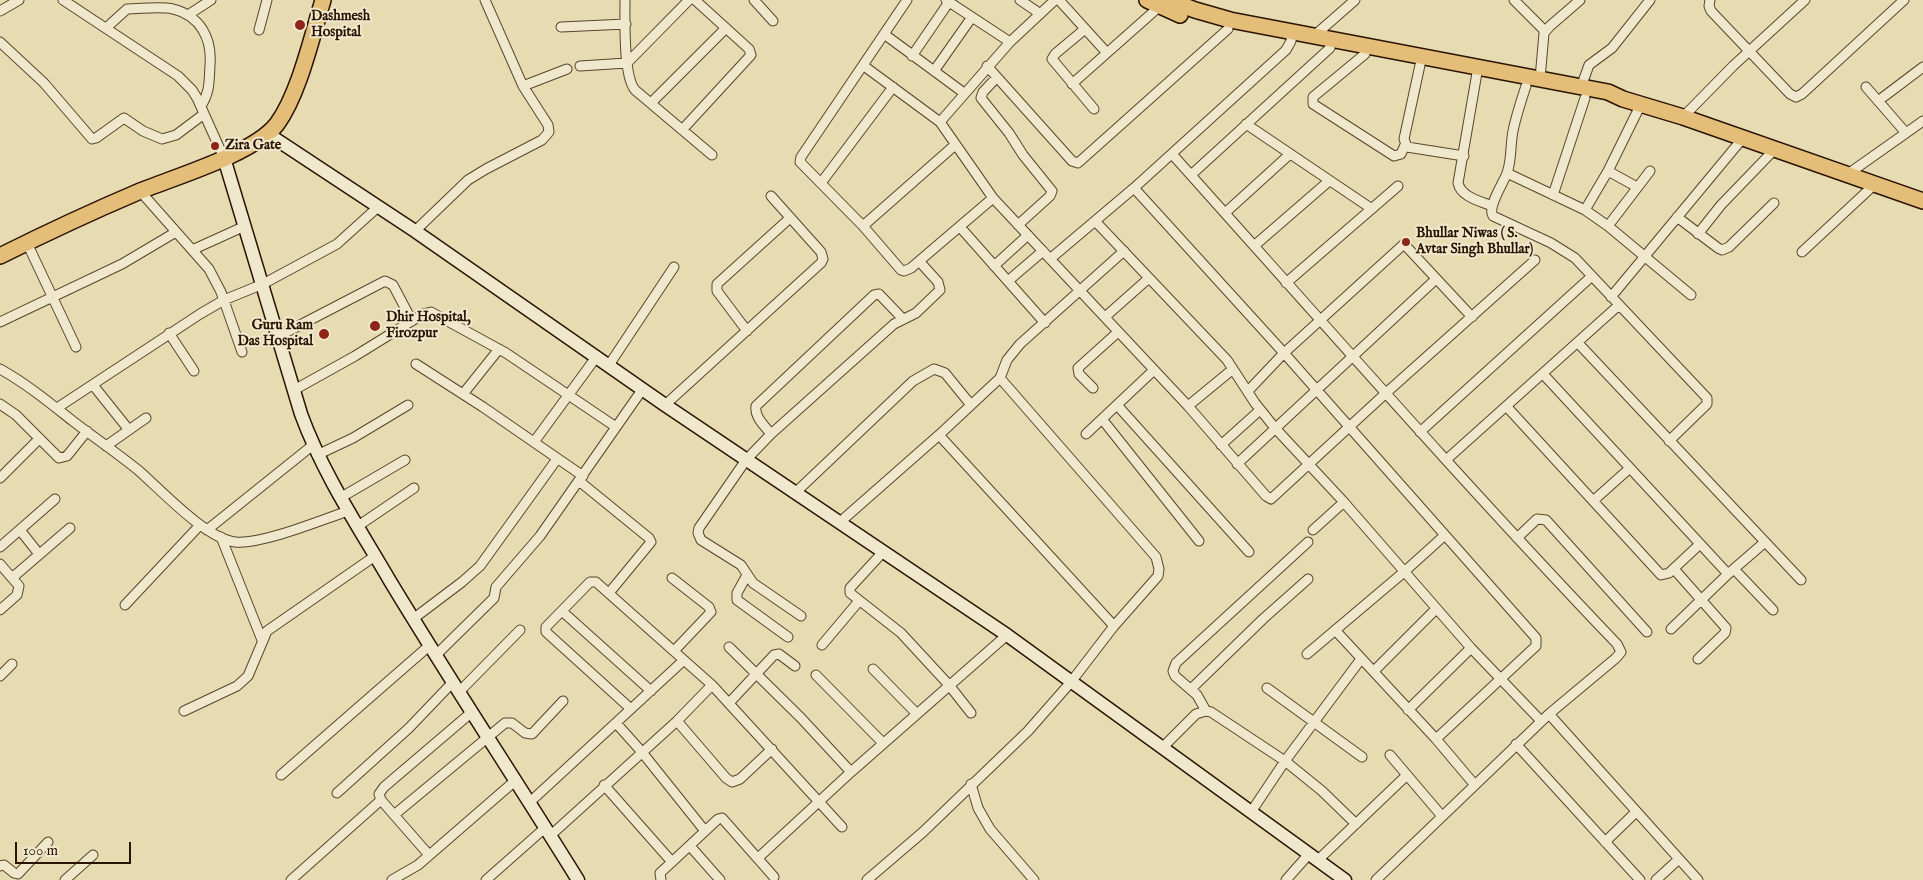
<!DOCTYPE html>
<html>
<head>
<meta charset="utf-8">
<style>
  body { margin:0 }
  #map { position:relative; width:1923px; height:880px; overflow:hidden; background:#e7dbb2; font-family:"IM FELL English",serif }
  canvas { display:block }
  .scale { position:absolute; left:15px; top:842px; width:116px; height:22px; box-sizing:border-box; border:2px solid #2a1300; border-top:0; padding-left:6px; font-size:15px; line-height:18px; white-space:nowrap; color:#2a1300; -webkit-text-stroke:4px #efe8cd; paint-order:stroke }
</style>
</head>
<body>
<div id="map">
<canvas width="1923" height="880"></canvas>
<div class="scale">100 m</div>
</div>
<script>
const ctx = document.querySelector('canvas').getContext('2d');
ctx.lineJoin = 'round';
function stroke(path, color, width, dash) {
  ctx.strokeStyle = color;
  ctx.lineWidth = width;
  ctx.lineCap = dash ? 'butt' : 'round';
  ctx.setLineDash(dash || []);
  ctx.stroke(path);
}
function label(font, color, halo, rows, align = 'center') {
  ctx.font = font + ' "IM FELL English",serif';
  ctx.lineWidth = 4;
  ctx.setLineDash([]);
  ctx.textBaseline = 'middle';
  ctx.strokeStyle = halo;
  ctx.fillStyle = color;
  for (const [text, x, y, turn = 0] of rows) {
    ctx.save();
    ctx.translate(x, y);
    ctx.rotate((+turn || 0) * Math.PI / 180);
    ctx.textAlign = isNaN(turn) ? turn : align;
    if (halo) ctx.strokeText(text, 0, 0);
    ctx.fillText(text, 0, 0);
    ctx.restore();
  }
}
const street = new Path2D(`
  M 63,0 L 178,76 L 192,90 L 197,98 L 224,158
  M 625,0 C 625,20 623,76 635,90 L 712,155
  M 754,0 L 773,21
  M 907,0 L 801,157 L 800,162 L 863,226 L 901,270 L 904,271 L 911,268 L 993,198
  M 946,0 L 1010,42
  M 1020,0 L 1039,13
  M 1059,0 L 1107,53
  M 1514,0 L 1545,31
  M 1710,0 L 1709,6 L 1711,11 L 1790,94 L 1796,97 L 1802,94 L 1904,0
  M 0,11 L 19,0
  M 188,15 L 211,0
  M 561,27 L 626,24
  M 106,28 L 127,9 C 141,9 159,6 173,9 C 201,16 212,39 210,65 C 209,82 210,92 201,106
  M 1085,29 L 1055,54 L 1052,59 L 1094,109
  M 259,30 L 267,0
  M 884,34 L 964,93
  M 1314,36 L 1355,0
  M 0,42 L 44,83 L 92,139 L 96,138 L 124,118 L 143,131 L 162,139 L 176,135 L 204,114
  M 1365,54 L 1313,97 L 1313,104 L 1394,156 L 1401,154 L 1405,145
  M 912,56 L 949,2
  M 1420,65 L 1404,139 L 1407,147 L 1464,156
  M 580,66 L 627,63 L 689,0
  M 864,66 L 940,122 L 993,198 L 1188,406 L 1266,496 L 1271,499 L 1386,393 L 1535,260
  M 987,66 L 1072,161 L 1078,163 L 1228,29
  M 1478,67 L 1458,183 C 1461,197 1480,201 1492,206
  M 934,71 L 972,17
  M 997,77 L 983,92 L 981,98 L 1009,133 L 1023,155 L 1052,191 L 1050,196 L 1018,225
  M 1540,79 L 1544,33 L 1550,26 L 1580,0
  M 1072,84 L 1160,6
  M 523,86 L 567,69
  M 1526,86 C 1521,101 1516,116 1513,131 C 1510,146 1512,159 1507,173 C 1503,184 1487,207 1493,216 L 1551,243 L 1575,258 L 1707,398 L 1707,404 L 1669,441
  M 1581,87 L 1589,65 L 1612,48 L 1650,0
  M 1866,87 L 1906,133
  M 1878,101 L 1923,67
  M 651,103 L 726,28
  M 1683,117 L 1733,66 L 1805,0
  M 940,122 L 1010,42 L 1055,0
  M 1246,124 L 1372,209
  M 682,130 L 751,55 L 749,49 L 695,0
  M 1172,154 C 1319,318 1464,484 1617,644 L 1621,652 L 1616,658 L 1549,714 L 1376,880
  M 1608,171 L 1637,187
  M 1507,173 L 1585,210 L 1608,226 L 1691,295
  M 1848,174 L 1923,121
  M 1191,175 L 1330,48
  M 821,183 L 893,87
  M 1134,188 L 1284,353 L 1536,638 L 1536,646 L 1436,739
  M 140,191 L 209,269 L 221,292 L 242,352
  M 1553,195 L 1585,98
  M 1585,210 L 1608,171 L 1641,104
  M 1225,213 L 1290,154
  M 1677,217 L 1718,248 L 1722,250 L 1729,247 L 1774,203
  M 1095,221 L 1227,360 L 1255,403 L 1275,428 L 1342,500 L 1471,648 L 1541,721
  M 863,226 L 955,145
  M 1608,226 L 1650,171
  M 960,227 L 1045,323
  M 415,231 L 468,180 L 486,169 L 542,140 L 549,132 L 548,125 L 523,86 L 485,0
  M 1698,234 L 1721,205 L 1775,149
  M 27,243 L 76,347
  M 1254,246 L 1329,181
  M 192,250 L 245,226
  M 1802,252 L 1875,184
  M 1050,259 L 1134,188 L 1286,50 L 1291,41 L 1292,31
  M 994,266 L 1028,235
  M 1008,281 L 1043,251
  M 1286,283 L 1398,186
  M 1611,297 L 1743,138
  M 1105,317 L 1149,278
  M 0,322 L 122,264 L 176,232
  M 747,331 L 717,291 L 717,284 L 790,218
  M 169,333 L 194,371
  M 279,336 L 385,281 L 393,285 L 412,321
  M 1578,343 L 1801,580
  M 416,364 L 483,407 L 583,476
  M 609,365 L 674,267
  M 0,369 C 27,384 50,403 74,422 C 95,438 117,453 138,470 C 161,490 205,538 235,542 C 261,545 321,520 348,511
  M 1543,374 L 1728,574
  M 93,385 L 129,430
  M 1093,388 L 1079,374 L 1078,368 L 1118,332
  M 294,390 L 355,356 L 423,314 L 431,312 L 506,353 L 616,427
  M 1248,391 L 1284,353 L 1404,244 L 1472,317
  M 463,394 L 499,349
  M 0,404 L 16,415 L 59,458 L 67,456 L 87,431
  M 665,405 L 821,263 L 823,259 L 821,252 L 771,196
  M 1117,405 L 1249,552
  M 1188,406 L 1233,369
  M 1507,407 L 1661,575 L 1669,573 L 1700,544
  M 57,408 L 200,314 L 224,300 L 263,284 L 337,244 L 378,207
  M 1102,419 L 1199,541
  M 1420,432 L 1592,276
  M 771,434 C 765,426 754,417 756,406 L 874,295 L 879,294 L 903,319
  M 1086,434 L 1154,370
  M 939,435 L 1114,626
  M 534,442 L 597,356
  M 1221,445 L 1260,410
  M 106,446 L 146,418
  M 317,455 L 353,438 L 408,405
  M 1446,460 L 1619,305
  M 1237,464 L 1436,279
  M 0,478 L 39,439
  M 579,481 L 649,538 L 651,542 L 609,593
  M 795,493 L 913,381 L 934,369 L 945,373 L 971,405
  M 340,498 L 405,460
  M 1593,501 L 1630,468
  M 839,523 L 939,435 L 1000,378 L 1007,360 L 1020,344 L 1124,251
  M 358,526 L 414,488
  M 20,530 L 39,554
  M 207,530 L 313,445
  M 1313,530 L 1344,502
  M 221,537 L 262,640
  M 1517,538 L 1537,519 L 1546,520 L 1647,632
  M 0,547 L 55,499
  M 883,552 L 850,588 L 850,593 L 901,633 L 949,685 L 971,713
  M 0,564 L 19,586 L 17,595 L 0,610
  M 1674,569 L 1726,628 L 1725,633 L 1698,659
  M 1734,569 L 1773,610
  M 747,575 L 737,593 L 737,600 L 788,637
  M 12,578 L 70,528
  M 672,578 L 709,607 L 711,612 L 674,651
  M 125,605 L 200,525
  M 563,612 L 651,691
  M 801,616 L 753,583 L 741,565 L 701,540 L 698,533 L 699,528 L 746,460 L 771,434 L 894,324 L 916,313 L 940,290 L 938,282 L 919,261
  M 413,619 L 462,582 L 480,566 L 557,459
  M 1671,629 L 1728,574 L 1765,542
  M 1335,630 L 1436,739 L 1474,784
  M 822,645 L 859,601
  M 729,647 L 801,718 L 851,772
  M 1307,654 L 1404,572 L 1445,535
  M 436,655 L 494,598 L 496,587 L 540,536 L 642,390
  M 873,669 L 917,714
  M 1374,671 L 1436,609
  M 816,675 L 883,743
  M 0,676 L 12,664
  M 1267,688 L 1362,757
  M 1191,689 L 1263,619 L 1308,579
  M 459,692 L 520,630
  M 729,703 L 774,655 L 779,654 L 795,666
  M 631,709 L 546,632 L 546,627 L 590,582 L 596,582 L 712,685 L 842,827
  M 1408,710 L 1471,648
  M 184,711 L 237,686 L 248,676 L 267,631 L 375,556
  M 1206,711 L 1197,695 L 1175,676 L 1173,671 L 1176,663 L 1308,542
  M 1549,714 L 1698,880
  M 677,721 L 726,778 L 732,782 L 740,779 L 772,749
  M 616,723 L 641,751 L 705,831
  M 1516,744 L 1640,880
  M 1162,748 L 1196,714 L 1206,711 L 1211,712 L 1285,761 L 1322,791 L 1356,824
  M 1390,755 L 1441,815
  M 281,775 L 430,645
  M 971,784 L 978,808 L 990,829 L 1034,880
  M 604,785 L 672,862 L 660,873 L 661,880
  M 337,793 L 409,728 L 453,682
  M 530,802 L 684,660
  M 1251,812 L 1285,761 L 1361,659
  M 394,815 L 505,723 L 512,723 L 525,733 L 532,734 L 563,701
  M 551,835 L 677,721 L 712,685
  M 1605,842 L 1636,812
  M 690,846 L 720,880
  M 429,855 L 381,800 L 379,794 L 384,787 L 472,712
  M 758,858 L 851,772 L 1007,635
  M 1318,860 L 1407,775
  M 672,862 L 718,819 L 722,818 L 774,877
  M 0,866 L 4,865 L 14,873 L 18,874 L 48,842
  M 65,880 L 93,855
  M 291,880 L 381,800
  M 392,880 L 418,865 L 516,780
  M 486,880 L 546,827
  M 867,880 L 923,832 L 1028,731 L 1071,682 L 1114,626 L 1158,576 L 1159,569 L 1156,557 L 1000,378
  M 1286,880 L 1309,854
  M 1656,880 L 1679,859`);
const secondary = new Path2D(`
  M 268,134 L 415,231 L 665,405 L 1007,635 L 1345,880
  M 224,158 L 301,414 C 323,474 358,526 390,581 C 451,682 516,780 578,880`);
const highway = new Path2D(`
  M 1147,0 L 1180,15
  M 1169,0 L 1195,10 L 1230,20 L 1608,92 L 1623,99 L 1683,117 L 1923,201
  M 0,256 C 46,233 91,212 138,192 C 174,177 254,154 277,124 C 299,94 312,36 323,0`);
stroke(street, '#59452c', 11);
stroke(secondary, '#2a1300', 15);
stroke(highway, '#2a1300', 18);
stroke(street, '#efe8cd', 9);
stroke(secondary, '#efe8cd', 12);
stroke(highway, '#e4be79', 15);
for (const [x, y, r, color] of [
  [300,25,6,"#8f2418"],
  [215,146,5,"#8f2418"],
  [1406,242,5,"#8f2418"],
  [375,326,6,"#8f2418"],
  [324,334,6,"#8f2418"]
]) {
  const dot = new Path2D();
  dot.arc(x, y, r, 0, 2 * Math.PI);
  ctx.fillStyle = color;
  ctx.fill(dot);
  stroke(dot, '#efe8cd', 2);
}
label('bold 14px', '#2a1300', '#efe8cd', [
  ["Dashmesh",311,17],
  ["Hospital",311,33],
  ["Zira Gate",225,146],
  ["Bhullar Niwas ( S.",1416,234],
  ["Avtar Singh Bhullar)",1416,250],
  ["Dhir Hospital,",386,318],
  ["Firozpur",386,334],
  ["Guru Ram",313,326,"right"],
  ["Das Hospital",313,342,"right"]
], 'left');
</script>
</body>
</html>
